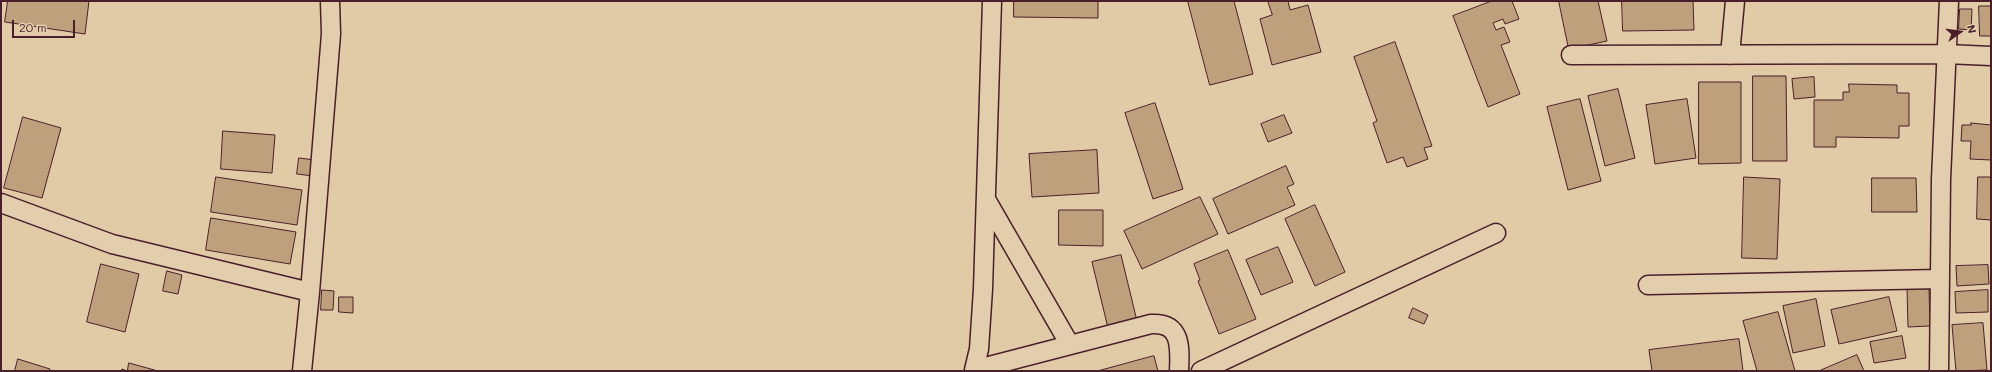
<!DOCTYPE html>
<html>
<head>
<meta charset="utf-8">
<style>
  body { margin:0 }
  #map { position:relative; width:1992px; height:372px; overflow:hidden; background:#e0cba6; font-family:Mali,sans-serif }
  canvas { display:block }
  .frame { position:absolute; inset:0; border:2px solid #4a1f2b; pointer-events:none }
  .north { position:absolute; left:1940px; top:12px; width:40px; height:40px; -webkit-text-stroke:3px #e2ceac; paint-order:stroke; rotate:76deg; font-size:11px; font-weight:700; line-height:16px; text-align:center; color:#4a1f2b }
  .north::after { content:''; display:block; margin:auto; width:14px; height:18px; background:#4a1f2b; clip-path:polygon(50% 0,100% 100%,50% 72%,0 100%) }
  .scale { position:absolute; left:12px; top:20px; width:63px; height:18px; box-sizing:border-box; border:2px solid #4a1f2b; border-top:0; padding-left:5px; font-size:12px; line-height:14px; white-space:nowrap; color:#4a1f2b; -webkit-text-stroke:3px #e2ceac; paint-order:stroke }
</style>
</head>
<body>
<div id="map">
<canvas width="1992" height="372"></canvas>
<div class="frame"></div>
<div class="north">N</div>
<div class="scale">20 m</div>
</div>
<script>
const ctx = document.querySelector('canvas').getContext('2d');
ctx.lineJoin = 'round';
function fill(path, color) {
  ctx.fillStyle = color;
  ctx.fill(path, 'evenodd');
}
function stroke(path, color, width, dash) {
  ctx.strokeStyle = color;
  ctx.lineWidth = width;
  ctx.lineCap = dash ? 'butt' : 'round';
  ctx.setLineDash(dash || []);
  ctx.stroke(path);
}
const building = new Path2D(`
  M 8,1 L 89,1 L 85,34 L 5,22 Z
  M 1014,1 L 1098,1 L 1098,18 L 1014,17 Z
  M 1188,1 L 1234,1 L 1253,74 L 1210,85 Z
  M 1268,1 L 1288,1 L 1290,10 L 1308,5 L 1321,52 L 1272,65 L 1260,19 L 1272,15 Z
  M 1492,1 L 1512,1 L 1519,19 L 1505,24 L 1503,19 L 1493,23 L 1496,30 L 1504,27 L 1510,42 L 1501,45 L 1520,94 L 1488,107 L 1453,16 Z
  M 1559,1 L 1598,1 L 1607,41 L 1569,49 Z
  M 1622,1 L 1693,1 L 1694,30 L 1623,31 Z
  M 1979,6 L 1991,6 L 1991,36 L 1980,36 Z
  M 1960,9 L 1972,9 L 1971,30 L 1959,29 Z
  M 1395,42 L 1432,146 L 1424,148 L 1428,159 L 1407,167 L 1403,157 L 1387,163 L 1373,123 L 1377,121 L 1354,57 Z
  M 1753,76 L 1786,76 L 1787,161 L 1753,161 Z
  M 1814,77 L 1815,97 L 1794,99 L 1792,79 Z
  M 1699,82 L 1741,82 L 1741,163 L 1699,164 Z
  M 1849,84 L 1897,85 L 1897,93 L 1909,93 L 1909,126 L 1899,126 L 1899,138 L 1836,137 L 1836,147 L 1814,147 L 1814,100 L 1843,100 L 1843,92 L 1849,92 Z
  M 1618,89 L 1635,158 L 1605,166 L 1588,96 Z
  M 1580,99 L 1601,181 L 1568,190 L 1547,107 Z
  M 1687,99 L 1696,158 L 1655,164 L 1646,105 Z
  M 1155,103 L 1183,189 L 1153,199 L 1125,113 Z
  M 1284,115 L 1292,133 L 1268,142 L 1261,124 Z
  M 23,117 L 61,128 L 42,198 L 4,188 Z
  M 1971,123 L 1991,125 L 1991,160 L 1970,159 L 1971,141 L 1961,141 L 1962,125 L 1971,125 Z
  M 223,131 L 275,135 L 272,173 L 221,169 Z
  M 1097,150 L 1099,193 L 1032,197 L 1029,154 Z
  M 299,158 L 315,160 L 313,176 L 297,174 Z
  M 1286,166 L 1294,184 L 1287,187 L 1295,205 L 1228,234 L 1213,199 Z
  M 216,177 L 302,190 L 297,225 L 211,212 Z
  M 1744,177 L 1780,179 L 1777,259 L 1742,258 Z
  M 1978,177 L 1991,177 L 1991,220 L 1977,219 Z
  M 1872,178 L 1916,178 L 1917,212 L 1872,212 Z
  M 1200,197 L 1218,234 L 1142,269 L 1124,231 Z
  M 1315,205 L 1345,272 L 1315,286 L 1285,219 Z
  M 1059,210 L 1103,210 L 1103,246 L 1059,245 Z
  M 211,218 L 296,232 L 290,264 L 206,250 Z
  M 1278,247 L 1293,282 L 1261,295 L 1246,260 Z
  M 1228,250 L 1256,319 L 1219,334 L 1198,281 L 1200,280 L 1194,264 Z
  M 1121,255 L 1137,321 L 1108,328 L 1092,262 Z
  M 101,264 L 139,274 L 125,332 L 87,322 Z
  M 1988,265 L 1989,284 L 1957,286 L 1956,266 Z
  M 167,271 L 182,275 L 178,294 L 163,291 Z
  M 1929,287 L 1930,326 L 1908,327 L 1907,288 Z
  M 322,290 L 334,291 L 333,310 L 321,310 Z
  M 1988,290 L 1988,312 L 1956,313 L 1955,292 Z
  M 339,297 L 353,297 L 353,313 L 339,312 Z
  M 1889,297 L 1897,331 L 1839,344 L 1831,310 Z
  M 1816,299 L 1825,346 L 1793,353 L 1783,306 Z
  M 1413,308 L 1428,315 L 1424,324 L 1409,318 Z
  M 1778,312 L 1795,371 L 1757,371 L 1743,321 Z
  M 1983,323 L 1987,370 L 1956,371 L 1952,325 Z
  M 1902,336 L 1906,358 L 1874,363 L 1870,342 Z
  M 1739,339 L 1743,371 L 1652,371 L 1649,350 Z
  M 1857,355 L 1864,371 L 1819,371 Z
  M 1154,356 L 1158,371 L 1098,371 Z
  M 18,359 L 50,369 L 50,371 L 15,371 Z
  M 129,363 L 158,371 L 121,371 L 122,369 L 127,371 Z`);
fill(building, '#bea17c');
stroke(building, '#4a1f2b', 1);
const minor = new Path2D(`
  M 992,1 L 983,289 L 979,349 L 974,370 L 1151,324 C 1182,322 1180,348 1179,371
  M 1571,55 L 1946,54 L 1991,56
  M 1730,55 L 1735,1
  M 987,201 L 1070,345
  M 1,203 L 112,244 L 310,292 L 302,371
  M 1648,285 L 1939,279
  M 310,292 L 331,34 L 330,1
  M 1201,371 L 1496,233
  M 1939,371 L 1941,179 L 1949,1`);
stroke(minor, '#4a1f2b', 21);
stroke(minor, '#e2ceac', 18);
</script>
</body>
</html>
